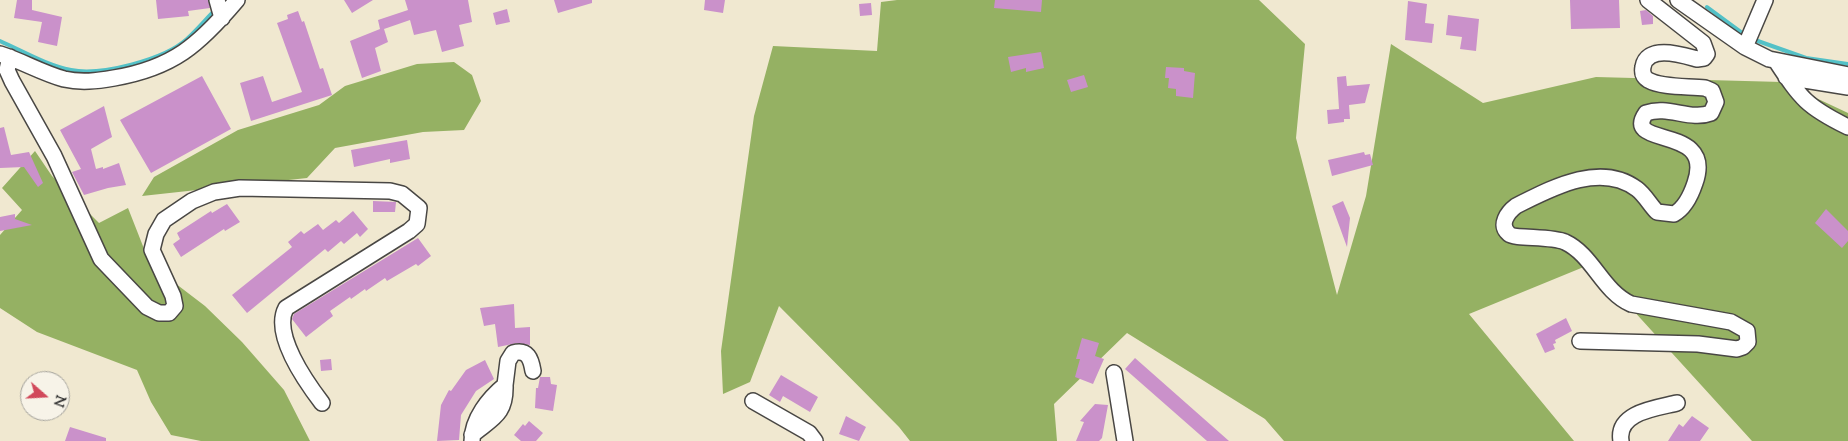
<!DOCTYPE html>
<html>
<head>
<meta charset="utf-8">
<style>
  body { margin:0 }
  #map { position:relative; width:1848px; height:441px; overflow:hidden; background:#f0e8d0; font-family:"Sorts Mill Goudy",serif }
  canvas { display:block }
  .north { position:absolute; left:20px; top:371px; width:50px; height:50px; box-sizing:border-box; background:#f7f3e8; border:1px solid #a5a39c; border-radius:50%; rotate:109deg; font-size:14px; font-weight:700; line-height:20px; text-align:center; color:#2b2b2b }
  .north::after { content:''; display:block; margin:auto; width:18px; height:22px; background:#d1495b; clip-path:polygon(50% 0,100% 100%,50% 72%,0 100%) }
</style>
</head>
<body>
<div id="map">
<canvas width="1848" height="441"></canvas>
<div class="north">N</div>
</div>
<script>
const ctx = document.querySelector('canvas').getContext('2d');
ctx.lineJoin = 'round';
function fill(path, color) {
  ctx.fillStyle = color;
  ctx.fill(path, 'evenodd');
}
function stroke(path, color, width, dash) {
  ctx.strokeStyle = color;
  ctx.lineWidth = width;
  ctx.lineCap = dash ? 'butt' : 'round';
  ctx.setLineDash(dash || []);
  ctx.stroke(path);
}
fill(new Path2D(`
  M 897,0 L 1259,0 L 1305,44 L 1296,138 L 1337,295 L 1366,196 L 1391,44 L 1483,103 L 1596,77 L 1782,82 L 1848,113 L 1848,441 L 1752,441 L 1591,264 L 1469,314 L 1574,441 L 1284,441 L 1265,419 L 1127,333 L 1054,404 L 1057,441 L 910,441 L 899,427 L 779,306 L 750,382 L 723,394 L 721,351 L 754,116 L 773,46 L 877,51 L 881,2 Z
  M 454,62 L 472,75 L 481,101 L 464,130 L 423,132 L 335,148 L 307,178 L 142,196 L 154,177 L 238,130 L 319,105 L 345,86 L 417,64 Z
  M 35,151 L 52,176 L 99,223 L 128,208 L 150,264 L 205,306 L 242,342 L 284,390 L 310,441 L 201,441 L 171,435 L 151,402 L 137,370 L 37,332 L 0,308 L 0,235 L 22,210 L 2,188 Z`), '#95b163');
stroke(new Path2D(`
  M 1707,7 L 1741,32
  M 1755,40 L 1806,58 L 1848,64
  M 0,41 C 23,51 46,65 71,70 C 100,76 164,60 187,39 C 197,30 206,19 216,9`), '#53c1c7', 4);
fill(new Path2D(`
  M 17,0 L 32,0 L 32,10 L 62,17 L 57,46 L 38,42 L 42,22 L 14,18 Z
  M 156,0 L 208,0 L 210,8 L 188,11 L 189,16 L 158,19 Z
  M 344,0 L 373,0 L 352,13 Z
  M 405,0 L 468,0 L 472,22 L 459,25 L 464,46 L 442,52 L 436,30 L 414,35 L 410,20 L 384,29 L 388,42 L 375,48 L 381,71 L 362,78 L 350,41 L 380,29 L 378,20 L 408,10 Z
  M 554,0 L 592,0 L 592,3 L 558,13 Z
  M 705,0 L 725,0 L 723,13 L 704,10 Z
  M 995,0 L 1042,0 L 1041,12 L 994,8 Z
  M 1570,0 L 1619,0 L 1620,28 L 1571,29 Z
  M 1408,1 L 1427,4 L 1425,23 L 1434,24 L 1432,43 L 1405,40 Z
  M 871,3 L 872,15 L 860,16 L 859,4 Z
  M 507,9 L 510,22 L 496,25 L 493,13 Z
  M 1646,10 L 1653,16 L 1653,24 L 1642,25 L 1640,11 Z
  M 298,11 L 302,22 L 304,21 L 320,69 L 323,68 L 332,95 L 251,121 L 240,83 L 263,76 L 272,102 L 302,92 L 277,23 L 288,19 L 287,15 Z
  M 1448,15 L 1479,19 L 1476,51 L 1460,49 L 1462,37 L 1446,35 Z
  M 1041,52 L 1044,68 L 1026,72 L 1026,68 L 1011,72 L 1008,57 Z
  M 1166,67 L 1184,68 L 1184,71 L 1195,73 L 1193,98 L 1176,96 L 1176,89 L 1168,88 L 1169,78 L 1165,78 Z
  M 1084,75 L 1088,87 L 1071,92 L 1067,80 Z
  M 202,76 L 231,129 L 151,173 L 120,120 Z
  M 1346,76 L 1347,86 L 1370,84 L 1365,103 L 1349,105 L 1350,119 L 1344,119 L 1344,122 L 1328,124 L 1327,110 L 1339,109 L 1337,77 Z
  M 104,106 L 112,137 L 91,149 L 96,169 L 103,167 L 103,169 L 119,163 L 126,185 L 108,188 L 84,195 L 72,172 L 81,169 L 60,130 Z
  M 4,127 L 11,155 L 29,152 L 43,183 L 38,187 L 24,167 L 0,168 L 0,128 Z
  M 407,140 L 410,159 L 390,163 L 390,159 L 354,167 L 351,150 Z
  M 1364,152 L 1365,155 L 1370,154 L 1373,165 L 1332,176 L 1328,160 Z
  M 373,201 L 396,202 L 395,212 L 373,212 Z
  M 1343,201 L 1350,218 L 1347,247 L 1332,206 Z
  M 227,204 L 240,222 L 225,231 L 224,229 L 181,257 L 173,244 L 180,239 L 177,233 L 211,211 L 212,213 Z
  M 1826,209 L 1848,231 L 1848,241 L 1842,248 L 1815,223 Z
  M 353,211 L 368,229 L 360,237 L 357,233 L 344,244 L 341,241 L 328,252 L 325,249 L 247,313 L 232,295 L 292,247 L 288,242 L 301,231 L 304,234 L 318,224 L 323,230 L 336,220 L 339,223 Z
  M 15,214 L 15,219 L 32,225 L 0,231 L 0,217 Z
  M 418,238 L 431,256 L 418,266 L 416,264 L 387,281 L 385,278 L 366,291 L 365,289 L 351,299 L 350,297 L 330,311 L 333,316 L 306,337 L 292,319 L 294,314 Z
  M 514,304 L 515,328 L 530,327 L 530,345 L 517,343 L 498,347 L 495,324 L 484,326 L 480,308 Z
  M 1566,318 L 1572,331 L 1555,340 L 1556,343 L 1553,344 L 1555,349 L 1545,353 L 1536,334 Z
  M 1082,338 L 1099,343 L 1095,356 L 1104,359 L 1093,384 L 1075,377 L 1080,359 L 1076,359 Z
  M 1135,358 L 1229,441 L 1207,441 L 1125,369 Z
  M 331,359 L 332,370 L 321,371 L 320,360 Z
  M 485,360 L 494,379 L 476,391 L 461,415 L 459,440 L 437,441 L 441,405 L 449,390 L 451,391 L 466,370 Z
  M 781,375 L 818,397 L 810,412 L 783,396 L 780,402 L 769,395 Z
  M 540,377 L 550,377 L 551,384 L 557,385 L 553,411 L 535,408 L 536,388 L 538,388 Z
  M 1095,404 L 1108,405 L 1102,438 L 1099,441 L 1076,441 L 1084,422 L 1080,421 Z
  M 846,416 L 866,427 L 859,441 L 839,434 Z
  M 1692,416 L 1709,428 L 1700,441 L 1668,441 L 1679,424 L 1683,427 Z
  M 529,421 L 543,433 L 536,441 L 521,441 L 514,435 L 523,424 L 525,426 Z
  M 70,427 L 106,438 L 106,441 L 65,441 Z`), '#ca91ca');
const minor = new Path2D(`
  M 217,0 L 222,18
  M 1678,0 L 1745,47 L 1769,59 L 1848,75
  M 1745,47 L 1765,0
  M 0,54 C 22,61 42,73 64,79 C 81,83 97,81 114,78 C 173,68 199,45 237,0
  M 10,57 L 7,70 L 12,81 L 54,156 L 101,259 L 147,307 L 159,313 L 169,313 L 175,306 L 173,296 L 152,250 L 156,234 L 164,220 L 192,201 L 214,192 L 240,188 L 390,191 L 402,194 L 419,208 L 417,224 L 409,231 L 286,308 C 272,334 306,382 322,403
  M 1776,61 C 1801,99 1807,107 1848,127
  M 1786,77 L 1848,87
  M 1580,341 L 1698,344 L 1737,349 L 1743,347 L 1748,342 L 1747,331 L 1731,322 L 1631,304 C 1602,291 1593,255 1565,242 C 1551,236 1515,239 1509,234 C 1498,225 1508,212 1516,206 C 1550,189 1600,161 1637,189 C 1645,195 1650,205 1657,212 L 1674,214 C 1685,208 1691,195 1695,183 C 1716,123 1621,149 1646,113 C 1668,105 1690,121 1711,113 L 1716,102 L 1712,91 L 1705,88 C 1689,86 1662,88 1648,80 C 1643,77 1642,72 1643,67 C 1647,44 1682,55 1697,59 L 1704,58 L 1707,54 L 1703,43 L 1648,0
  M 1114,373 L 1125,441
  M 505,385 L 508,361 L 513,353 C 528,349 531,359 533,371
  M 753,401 L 809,433 L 815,441
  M 472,435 C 492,418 506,415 505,385 C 489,398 472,419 472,441
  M 1621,441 C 1616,412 1657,408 1677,403`);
stroke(minor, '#494744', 18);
stroke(minor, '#fff', 15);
</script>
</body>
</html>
